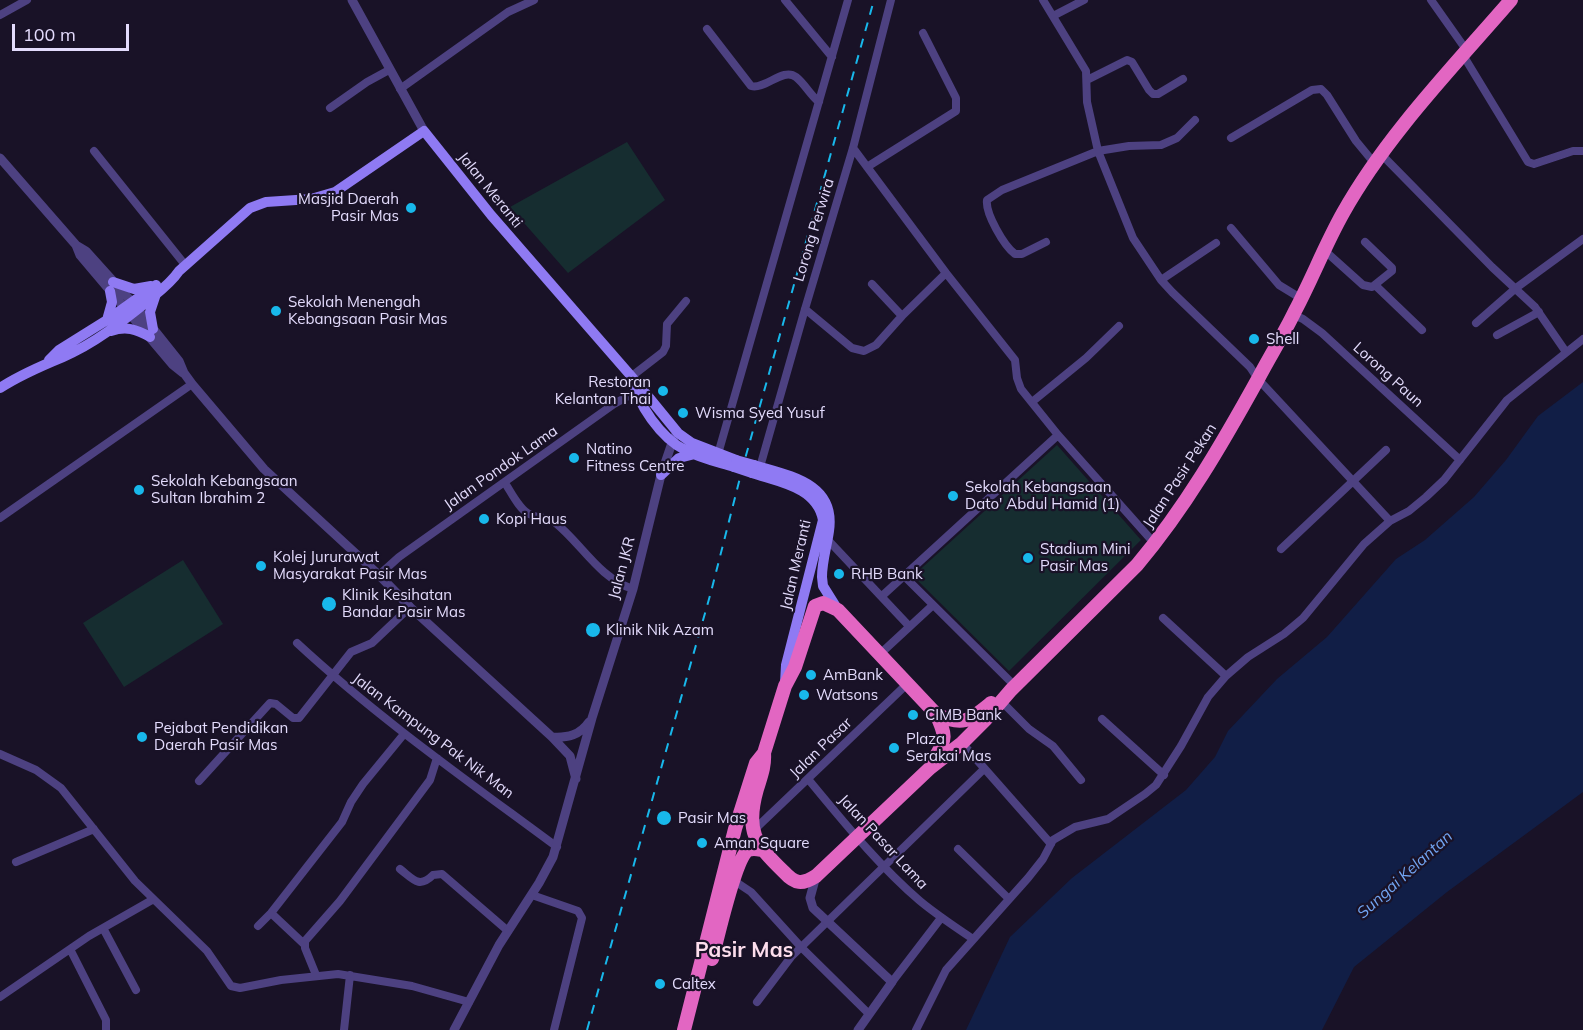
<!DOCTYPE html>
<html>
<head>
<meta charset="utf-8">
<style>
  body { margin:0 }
  #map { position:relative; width:1583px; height:1030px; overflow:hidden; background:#191227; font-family:Mulish,sans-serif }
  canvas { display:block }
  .scale { position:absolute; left:12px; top:24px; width:117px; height:27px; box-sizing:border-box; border:3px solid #e3dbfc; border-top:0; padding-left:8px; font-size:18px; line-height:21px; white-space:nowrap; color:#e3dbfc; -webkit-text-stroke:4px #191227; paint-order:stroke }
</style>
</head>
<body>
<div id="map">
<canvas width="1583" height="1030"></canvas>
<div class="scale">100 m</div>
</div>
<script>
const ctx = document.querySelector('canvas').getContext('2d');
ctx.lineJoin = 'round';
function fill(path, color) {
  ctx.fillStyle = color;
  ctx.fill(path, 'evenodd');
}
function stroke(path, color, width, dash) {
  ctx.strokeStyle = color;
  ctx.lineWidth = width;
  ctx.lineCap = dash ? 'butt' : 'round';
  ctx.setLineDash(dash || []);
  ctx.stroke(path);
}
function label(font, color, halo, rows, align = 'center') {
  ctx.font = font + ' Mulish,sans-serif';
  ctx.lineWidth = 4.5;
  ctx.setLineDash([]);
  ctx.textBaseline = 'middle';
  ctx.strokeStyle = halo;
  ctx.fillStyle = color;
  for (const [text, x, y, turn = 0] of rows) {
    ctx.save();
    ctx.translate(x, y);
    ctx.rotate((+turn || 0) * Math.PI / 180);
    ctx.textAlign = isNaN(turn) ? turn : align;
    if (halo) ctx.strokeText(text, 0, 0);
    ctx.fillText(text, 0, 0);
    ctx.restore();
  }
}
fill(new Path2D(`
  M 627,142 L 665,200 L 568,273 L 510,207 Z
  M 1057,445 L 1141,540 L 1009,671 L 913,576 Z
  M 183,560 L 223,624 L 124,687 L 83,623 Z`), '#162d30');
fill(new Path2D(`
  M 1583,382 L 1583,792 L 1447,892 L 1354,967 L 1322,1030 L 966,1030 L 1010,937 L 1072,878 L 1186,790 L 1215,757 L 1228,731 L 1277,679 L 1327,637 L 1396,559 L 1425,540 L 1474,497 L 1506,460 L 1538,416 Z`), '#111e46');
stroke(new Path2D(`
  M 785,0 L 832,57
  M 1043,0 L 1086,71 L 1087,102 L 1098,151 L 1133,238 L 1161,280 L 1172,292 L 1250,367 L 1258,379 L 1390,521
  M 1431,0 L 1467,51
  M 0,15 L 27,0
  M 1053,16 L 1084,0
  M 707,29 L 751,86 C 765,90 783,67 796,77 C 805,84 810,95 819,102
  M 1463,55 L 1528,162 L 1534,164 L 1573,151 L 1583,151
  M 1087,80 L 1127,60 L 1132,62 L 1149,90 L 1153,94 L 1158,94 L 1183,79
  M 400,89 L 508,12 L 534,0
  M 330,108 L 367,82 L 389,70
  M 1231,138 L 1312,90 L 1321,89 L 1327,95 L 1356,141 L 1375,164
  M 853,148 L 946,273 L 1015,360 L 1017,378 L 1021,389 L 1058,435 L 1155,544
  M 94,151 L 186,266
  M 1382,155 L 1492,267 L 1535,307 L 1566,352
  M 867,167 L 956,111 L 956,98 L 923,33
  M 1231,228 L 1279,285 L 1302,299
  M 1046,242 L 1022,254 L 1015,254 C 1004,246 985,213 987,200 L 1002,190 L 1098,151 L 1129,146 L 1161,145 L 1177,138 L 1195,120
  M 1324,250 L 1363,285 L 1372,287 L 1392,271 L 1392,268 L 1365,242
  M 1161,280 L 1216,243
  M 872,284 L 902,316
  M 1375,285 L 1422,330
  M 805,309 L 852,348 L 864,351 L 876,345 L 902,316 L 946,273
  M 1294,315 L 1303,319 L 1322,333 L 1460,460
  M 1476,323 L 1516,288 L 1583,239
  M 1497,335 L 1539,312
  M 632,376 L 663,352 L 666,346 L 667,324 L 686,301
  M 1032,402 L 1086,358 L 1119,326
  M 718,454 L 848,0
  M 760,467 L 805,309 L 853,148 L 891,0
  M 505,483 C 511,492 519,509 529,514 C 537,518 545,517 553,521 C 580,541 598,578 633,589
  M 0,518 L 192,384
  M 828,540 L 909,626
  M 1281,549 L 1386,450
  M 379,575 L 399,557 L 614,404 L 639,390
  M 904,576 L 1015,686
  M 882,596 L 1058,435
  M 1163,618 L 1226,676
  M 297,643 C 378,718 468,781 557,847
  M 880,654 L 933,605
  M 1002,702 L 1029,729 L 1053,746 L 1081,780
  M 1102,719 L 1164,775
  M 962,743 L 1051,844
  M 0,754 L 36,770 L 61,788 L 135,881 L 207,951 L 231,986 L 240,988 L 281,980 L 338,974 L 412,986 L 469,1002
  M 808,779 C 843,821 878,865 920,901 C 937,915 955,927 973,939
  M 199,781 L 270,703 L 276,704 L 293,718 L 299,718 L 351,652 L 372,643 L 410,607
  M 754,830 L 906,685
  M 958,849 L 1009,899
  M 16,862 L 94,829
  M 400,869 C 413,879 419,889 433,875 L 442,874 L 508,931
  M 733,880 L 751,892 L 801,947 L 869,1014
  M 532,895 L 578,911 L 582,918 L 554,1030
  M 271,913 L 304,944
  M 258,926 L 271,913 L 342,822 L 351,802 L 363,784 L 404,734
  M 103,928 L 136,990
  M 70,949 L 106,1020 L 106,1030
  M 316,975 L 305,948 L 305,941 L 340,901 L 430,780 L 437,758
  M 892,982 L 941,918
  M 0,997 L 89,936 L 152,900
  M 757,1002 L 791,957 L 984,769
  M 344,1030 L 350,975
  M 916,1030 L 946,970 L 1028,878 L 1043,859 L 1053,840 L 1075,827 L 1108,819 L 1145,794 L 1156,785 L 1181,746 L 1208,697 L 1226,676 L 1248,657 L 1284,634 L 1303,618 L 1364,544 L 1390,521 L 1409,511 L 1426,497 L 1444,480 L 1507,400 L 1583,339`), '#4d4181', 8);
stroke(new Path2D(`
  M 352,0 L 424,131
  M 0,158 L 76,245 L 80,255 L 173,365 L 183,373
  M 76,245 L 86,251 L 132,302 L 179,361 L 184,373 L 192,384 L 264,469 L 379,575 L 410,607 L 552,737 L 570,756 L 576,779
  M 552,737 C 568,738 580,735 589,722
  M 816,876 L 810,898 L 813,908 L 892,982 L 858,1030
  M 454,1030 L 499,945 L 539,883 L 553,857 L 592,718 L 633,589 L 661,475 L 674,437`), '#4d4181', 9);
stroke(new Path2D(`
  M 113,282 L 134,289 L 151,286
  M 107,320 L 112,302 L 110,291
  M 153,329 L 150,312 L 156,294
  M 111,331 C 126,326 136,329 150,337
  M 49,360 L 59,350 L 107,320 L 156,285
  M 633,379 C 637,404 661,438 685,450 C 700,458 718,462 734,467
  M 0,388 C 20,375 41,366 63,357 C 94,344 123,321 149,300 C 160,291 171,283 179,271 L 250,208 L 266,202 L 311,199 L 335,192 L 424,131 L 491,215 L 638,384 L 678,433 L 692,443 L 736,460
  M 754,465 C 790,476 836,483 829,531 C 827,546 822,561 822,577 L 823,586 L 838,610
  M 752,473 C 779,482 817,487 823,520 L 786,665 L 785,683
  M 661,475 L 679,458 L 695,454`), '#8f7af3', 10);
stroke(new Path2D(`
  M 936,714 C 963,727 969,721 991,703
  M 764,753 C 765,766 761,776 757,789 C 745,831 755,844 784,872 C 795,884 802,885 816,876 L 930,768 L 962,743 L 986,719 L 1011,690 L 1137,565 C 1185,508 1222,444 1258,379 C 1270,356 1284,334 1295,311 C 1312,279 1325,245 1343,213 C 1386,136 1453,67 1511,0
  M 712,959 C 717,940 735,859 748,850 C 753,848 757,849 762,850
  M 684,1030 L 735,829 L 756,763 L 764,753 L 785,686 L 795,667 L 815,606 L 823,603 L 838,610 L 936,714 C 946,735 947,739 934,759`), '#e266c2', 14);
stroke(new Path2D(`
  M 587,1030 L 711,592 L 743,466 L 874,0`), '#18b8eb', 2, [9, 8]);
stroke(new Path2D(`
  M 736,460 L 754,465
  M 734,467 L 752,473`), '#8f7af3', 10);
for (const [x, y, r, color] of [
  [411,208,6,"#18b8eb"],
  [276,311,6,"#18b8eb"],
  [1254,339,6,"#18b8eb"],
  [663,391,6,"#18b8eb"],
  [683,413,6,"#18b8eb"],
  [574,458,6,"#18b8eb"],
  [139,490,6,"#18b8eb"],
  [953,496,6,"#18b8eb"],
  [484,519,6,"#18b8eb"],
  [1028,558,6,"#18b8eb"],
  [261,566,6,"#18b8eb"],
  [839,574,6,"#18b8eb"],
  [329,604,8,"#18b8eb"],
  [593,630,8,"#18b8eb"],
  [811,675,6,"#18b8eb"],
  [804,695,6,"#18b8eb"],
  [913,715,6,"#18b8eb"],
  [142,737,6,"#18b8eb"],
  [894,748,6,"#18b8eb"],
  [664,818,8,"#18b8eb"],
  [702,843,6,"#18b8eb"],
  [660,984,6,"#18b8eb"]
]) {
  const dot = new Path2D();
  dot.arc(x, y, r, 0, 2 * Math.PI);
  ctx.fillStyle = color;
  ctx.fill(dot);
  stroke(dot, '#191227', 2);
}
label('15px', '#e3dbfc', '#191227', [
  ["Jalan Meranti",490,190,51],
  ["Lorong Perwira",814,230,-73],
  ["Lorong Paun",1388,375,42],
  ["Jalan Pondok Lama",501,468,-35],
  ["Jalan Pasir Pekan",1180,476,-57],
  ["Jalan Meranti",796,565,-77],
  ["Jalan JKR",622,568,-75],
  ["Jalan Kampung Pak Nik Man",433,736,37],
  ["Jalan Pasar",821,748,-44],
  ["Jalan Pasar Lama",883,842,47]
]);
label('15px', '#e3dbfc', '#191227', [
  ["Masjid Daerah",399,199,"right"],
  ["Pasir Mas",399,216,"right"],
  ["Sekolah Menengah",288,302],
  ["Kebangsaan Pasir Mas",288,319],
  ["Shell",1266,339],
  ["Restoran",651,382,"right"],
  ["Kelantan Thai",651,399,"right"],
  ["Wisma Syed Yusuf",695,413],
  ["Natino",586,449],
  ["Fitness Centre",586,466],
  ["Sekolah Kebangsaan",151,481],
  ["Sultan Ibrahim 2",151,498],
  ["Sekolah Kebangsaan",965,487],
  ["Dato' Abdul Hamid (1)",965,504],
  ["Kopi Haus",496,519],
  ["Stadium Mini",1040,549],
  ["Pasir Mas",1040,566],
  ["Kolej Jururawat",273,557],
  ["Masyarakat Pasir Mas",273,574],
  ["RHB Bank",851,574],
  ["Klinik Kesihatan",342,595],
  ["Bandar Pasir Mas",342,612],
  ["Klinik Nik Azam",606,630],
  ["AmBank",823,675],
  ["Watsons",816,695],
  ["CIMB Bank",925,715],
  ["Pejabat Pendidikan",154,728],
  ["Daerah Pasir Mas",154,745],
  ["Plaza",906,739],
  ["Serakai Mas",906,756],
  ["Pasir Mas",678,818],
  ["Aman Square",714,843],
  ["Caltex",672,984]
], 'left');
label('italic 16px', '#72a5f3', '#191227', [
  ["Sungai Kelantan",1405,875,-42]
]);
label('bold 21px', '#fcddec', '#191227', [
  ["Pasir Mas",744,951]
]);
</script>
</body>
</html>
